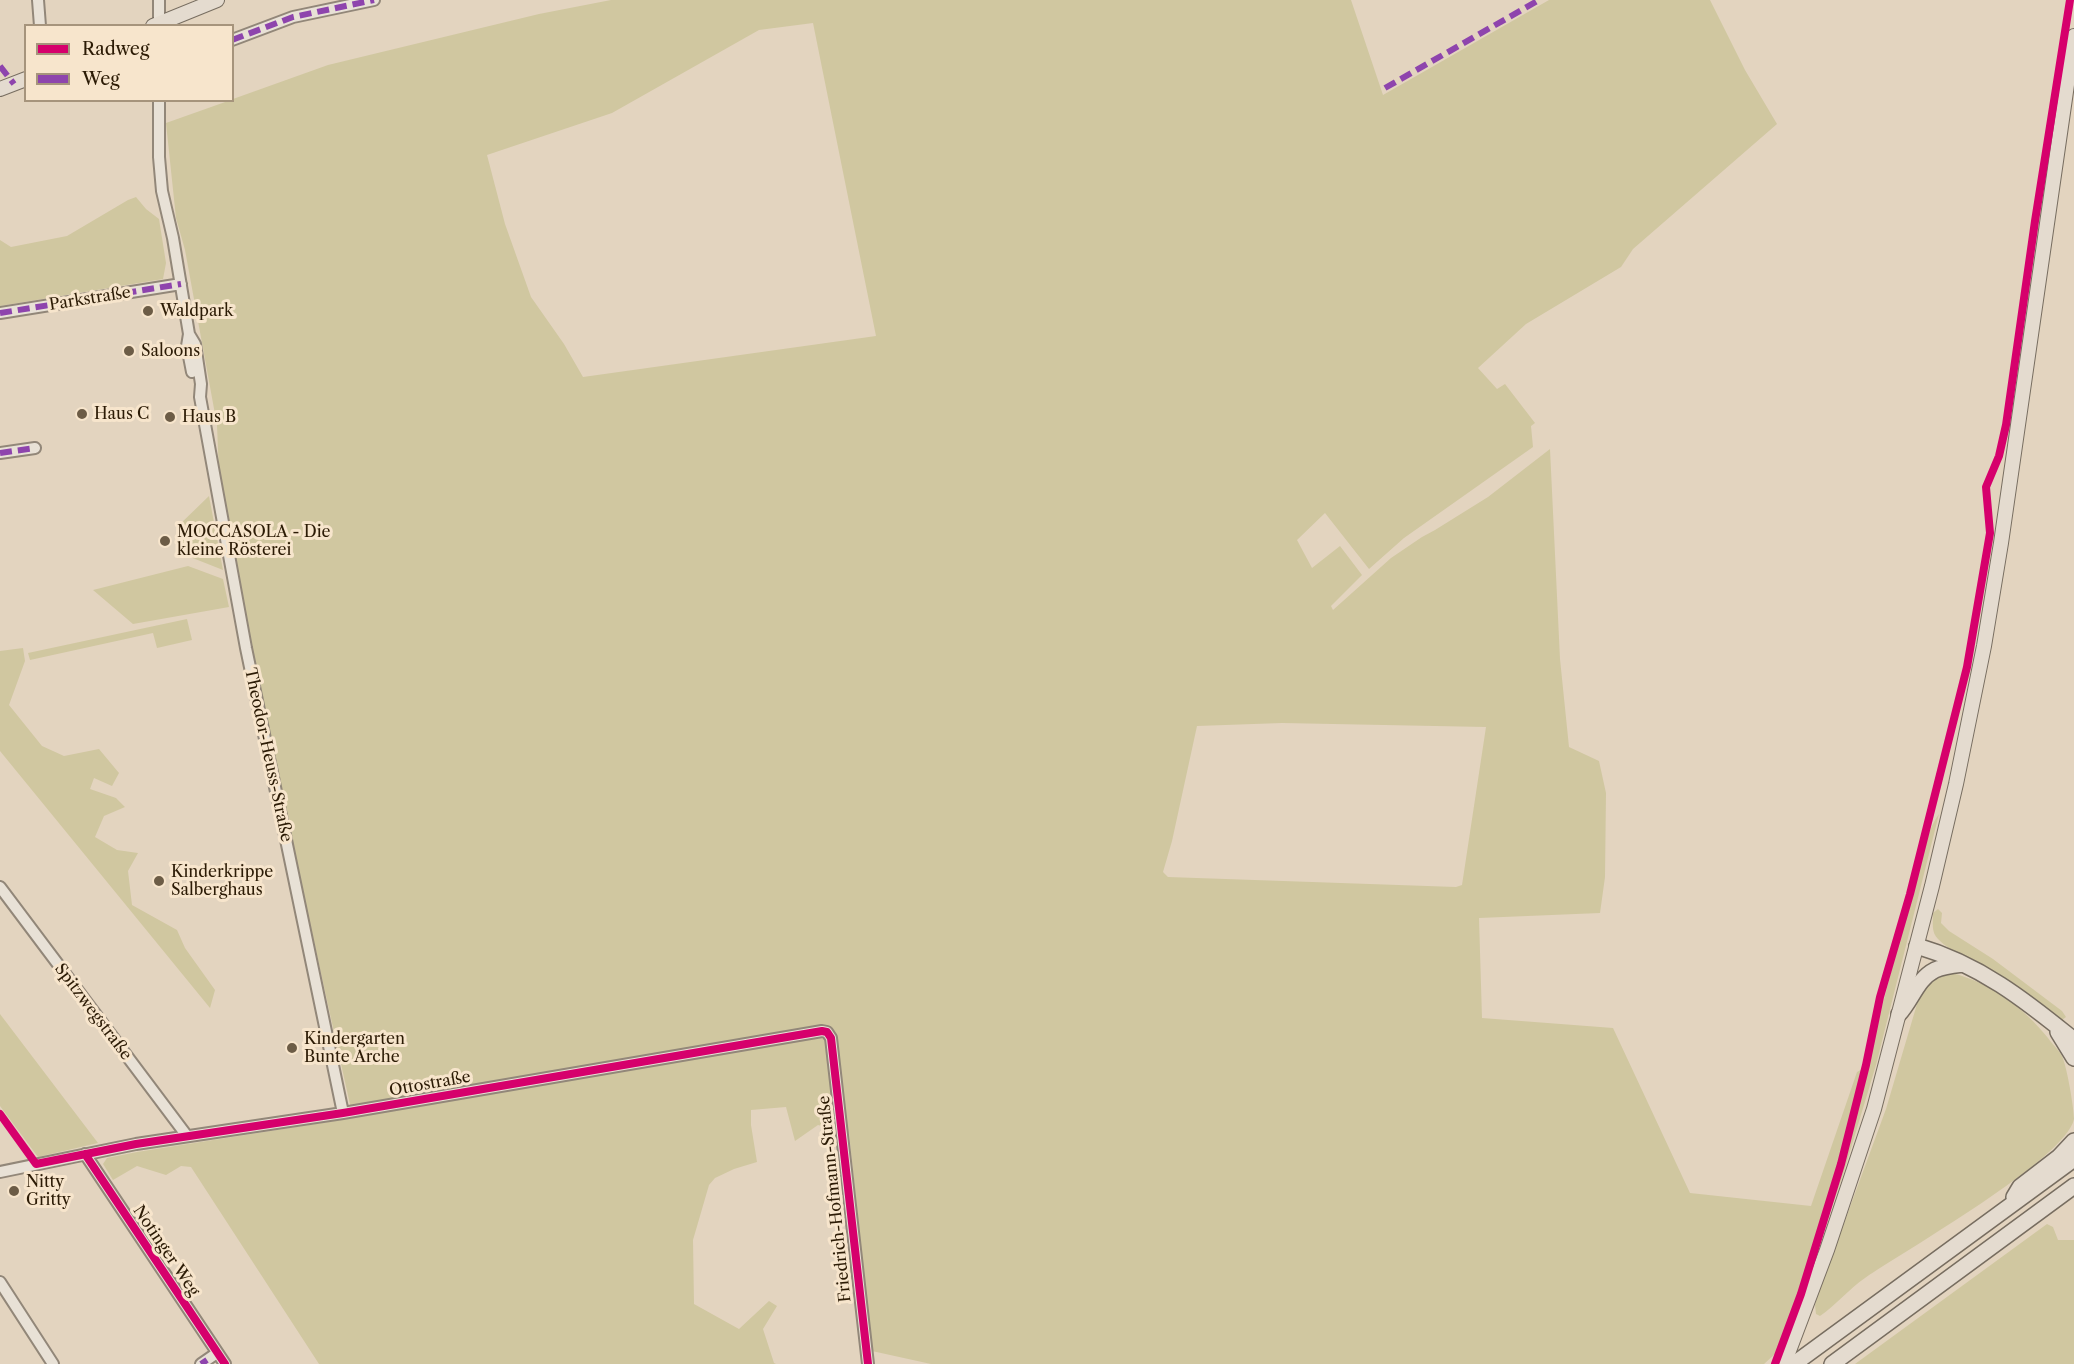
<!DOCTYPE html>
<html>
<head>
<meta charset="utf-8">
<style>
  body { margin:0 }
  #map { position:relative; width:2074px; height:1364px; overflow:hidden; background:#e3d4bf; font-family:"Libre Caslon Text",serif }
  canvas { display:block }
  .legend { position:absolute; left:24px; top:24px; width:210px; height:78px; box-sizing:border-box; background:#f7e5cc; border:2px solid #a6947c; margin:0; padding:8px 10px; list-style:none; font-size:18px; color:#2c1b05 }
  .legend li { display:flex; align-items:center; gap:12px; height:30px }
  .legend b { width:30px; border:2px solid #a6947c }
</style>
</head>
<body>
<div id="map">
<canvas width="2074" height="1364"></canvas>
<ul class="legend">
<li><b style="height:8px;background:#d6006c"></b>Radweg</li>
<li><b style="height:8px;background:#8e44ad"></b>Weg</li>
</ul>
</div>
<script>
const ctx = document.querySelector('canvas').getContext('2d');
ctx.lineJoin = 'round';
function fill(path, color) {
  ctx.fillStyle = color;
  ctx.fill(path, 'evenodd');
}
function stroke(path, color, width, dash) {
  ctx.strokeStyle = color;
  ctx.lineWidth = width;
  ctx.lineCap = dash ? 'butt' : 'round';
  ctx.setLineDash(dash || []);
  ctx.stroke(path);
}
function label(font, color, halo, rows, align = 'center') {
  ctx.font = font + ' "Libre Caslon Text",serif';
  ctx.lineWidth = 6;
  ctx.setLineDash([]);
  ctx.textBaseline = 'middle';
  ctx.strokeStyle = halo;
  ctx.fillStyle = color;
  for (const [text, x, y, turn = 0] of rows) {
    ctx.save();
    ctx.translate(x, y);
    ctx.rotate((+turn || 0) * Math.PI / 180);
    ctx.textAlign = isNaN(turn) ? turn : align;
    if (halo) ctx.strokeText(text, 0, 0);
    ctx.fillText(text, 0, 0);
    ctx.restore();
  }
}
fill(new Path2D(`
  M 611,0 L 1351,0 L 1383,95 L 1549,0 L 1710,0 L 1745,70 L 1777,124 L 1633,249 L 1621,267 L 1526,324 L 1478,368 L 1497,389 L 1505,384 L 1535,423 L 1531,426 L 1533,447 L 1404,538 L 1369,569 L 1325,513 L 1297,540 L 1312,568 L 1340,546 L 1362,575 L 1331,606 L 1333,610 L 1391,558 L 1422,537 L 1435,530 L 1488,497 L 1550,449 L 1560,659 L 1569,747 L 1599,761 L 1606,793 L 1605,877 L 1600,913 L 1479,918 L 1482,1018 L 1613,1028 L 1690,1193 L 1811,1206 L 1857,1072 L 1868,1066 C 1881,1007 1897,950 1913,892 C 1920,867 1924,835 1939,814 L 1876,1065 L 1842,1178 L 1820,1241 L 1814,1247 L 1776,1353 L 1764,1364 L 931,1364 L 872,1351 L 849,1133 L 818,1125 L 795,1141 L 786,1107 L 751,1110 L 751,1125 L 757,1162 L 734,1169 L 715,1178 L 709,1185 L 693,1240 L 694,1304 L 739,1329 L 769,1301 L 777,1306 L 763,1329 L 774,1363 L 776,1364 L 319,1364 L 191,1167 L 181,1166 L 166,1175 L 137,1166 L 113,1180 L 103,1164 L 107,1158 L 137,1152 L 353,1118 L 284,806 L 242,603 L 219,474 L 217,425 L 185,250 L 176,218 L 166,123 L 228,101 L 232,100 L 233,99 L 328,65 L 539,14 ZM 813,23 L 876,336 L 583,377 L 564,344 L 531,297 L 505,224 L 487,155 L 612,113 L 759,30 ZM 1282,723 L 1486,727 L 1462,885 L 1456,887 L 1168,877 L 1163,872 L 1172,841 L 1197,726 Z
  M 136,197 L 146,209 L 159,219 L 166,263 L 163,279 L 0,306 L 0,240 L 11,247 L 67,236 L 128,200 Z
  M 209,496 L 223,570 L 185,555 L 178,526 Z
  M 188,566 L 223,579 L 229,607 L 133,624 L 93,590 Z
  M 187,619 L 192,640 L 157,648 L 153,633 L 30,660 L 28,653 Z
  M 23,648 L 25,661 L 9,705 L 42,746 L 64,756 L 99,749 L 119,773 L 112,786 L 94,778 L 90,789 L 116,798 L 125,807 L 104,816 L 95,837 L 117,850 L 138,853 L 128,871 L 132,905 L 177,930 L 185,948 L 215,990 L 210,1008 L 0,751 L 0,651 Z
  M 1938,909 L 1942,913 L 1941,923 L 1949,931 L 1993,959 L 2062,1011 L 2066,1017 L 2062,1020 C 2039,1001 2016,984 1990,969 C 1974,960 1951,953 1938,939 C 1931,932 1933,923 1933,913 Z
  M 1952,973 C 1991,983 2023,1007 2048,1038 C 2052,1044 2059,1050 2062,1056 C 2067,1067 2074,1108 2074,1119 C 2066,1159 1904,1251 1865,1278 C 1849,1289 1836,1305 1820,1316 L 1816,1314 L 1815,1305 L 1818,1294 L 1886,1109 L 1917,1004 L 1925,985 L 1936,975 Z
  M 0,1014 L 98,1143 L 38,1157 L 0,1106 Z
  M 2047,1224 L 2053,1227 L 2058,1240 L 2074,1240 L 2074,1364 L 1855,1364 Z`), '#d0c7a0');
const minor = new Path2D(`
  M 38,0 L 40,26
  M 159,26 L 159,0
  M 232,40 L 293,17 L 374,0
  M 159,100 L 159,157 L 162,191 L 173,238 L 189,334 L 195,344 L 201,384 L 200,397 L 246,648 L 343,1113
  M 0,313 L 181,284
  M 189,334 L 187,346 L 192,372
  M 0,453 L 35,448
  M 0,887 L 187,1136
  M 85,1154 L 225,1364
  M 0,1172 L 136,1144 L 343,1113 L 822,1031 L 827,1032 L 831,1038 L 868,1364
  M 0,1282 L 53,1364
  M 201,1364 L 217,1353`);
const major = new Path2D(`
  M 153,26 L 217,0
  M 0,89 L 26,79
  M 1784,1364 L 1827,1250 L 1874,1109 L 1932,886 L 1956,784 L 1984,646 L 2001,543 L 2074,36`);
const highway = new Path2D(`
  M 1917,946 C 1979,964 2025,1000 2074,1040
  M 1899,1014 C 1912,1000 1917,979 1935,970 C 1943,966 1954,965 1963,964
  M 2058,1032 L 2074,1058
  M 2014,1197 L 2020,1187 L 2059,1157 L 2074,1141
  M 1794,1364 L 2074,1159
  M 1832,1364 L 2074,1186`);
stroke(minor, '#928779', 14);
stroke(major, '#776d60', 16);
stroke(highway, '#776d60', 18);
stroke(minor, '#e8e1d6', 10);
stroke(major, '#e4dbcf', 14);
stroke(highway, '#e4dbcf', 15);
stroke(new Path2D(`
  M 232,40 L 293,17 L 374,0
  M 0,66 L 14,84
  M 1385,88 L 1539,0
  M 0,313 L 181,284
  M 0,453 L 35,448
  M 201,1364 L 207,1360`), '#8e44ad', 6, [12, 6]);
stroke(new Path2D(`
  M 0,1114 L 36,1164 L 136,1144 L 343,1113 L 822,1031 L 827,1032 L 831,1038 L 868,1364
  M 85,1154 L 225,1364
  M 1775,1364 L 1801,1294 L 1841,1164 L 1866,1065 L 1880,997 L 1910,894 L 1967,667 L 1990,533 L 1986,487 L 1999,456 L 2006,425 L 2035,221 L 2070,0`), '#d6006c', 8);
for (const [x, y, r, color] of [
  [148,311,6,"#6c5c46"],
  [129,351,6,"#6c5c46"],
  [82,414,6,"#6c5c46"],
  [170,417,6,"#6c5c46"],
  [165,541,6,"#6c5c46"],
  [159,881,6,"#6c5c46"],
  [292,1048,6,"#6c5c46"],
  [14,1191,6,"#6c5c46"]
]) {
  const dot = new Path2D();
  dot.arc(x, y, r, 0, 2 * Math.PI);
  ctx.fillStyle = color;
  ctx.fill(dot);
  stroke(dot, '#f7e5cc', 2);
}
label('16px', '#2c1b05', '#f7e5cc', [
  ["Parkstraße",90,299,-9],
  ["Theodor-Heuss-Straße",268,755,78],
  ["Spitzwegstraße",93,1012,53],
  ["Ottostraße",430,1084,-10],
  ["Friedrich-Hofmann-Straße",835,1199,-96],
  ["Notinger Weg",166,1251,56]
]);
label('16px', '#2c1b05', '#f7e5cc', [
  ["Waldpark",160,311],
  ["Saloons",141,351],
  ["Haus C",94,414],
  ["Haus B",182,417],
  ["MOCCASOLA - Die",177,532],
  ["kleine Rösterei",177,550],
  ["Kinderkrippe",171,872],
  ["Salberghaus",171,890],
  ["Kindergarten",304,1039],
  ["Bunte Arche",304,1057],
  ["Nitty",26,1182],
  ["Gritty",26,1200]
], 'left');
</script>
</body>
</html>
